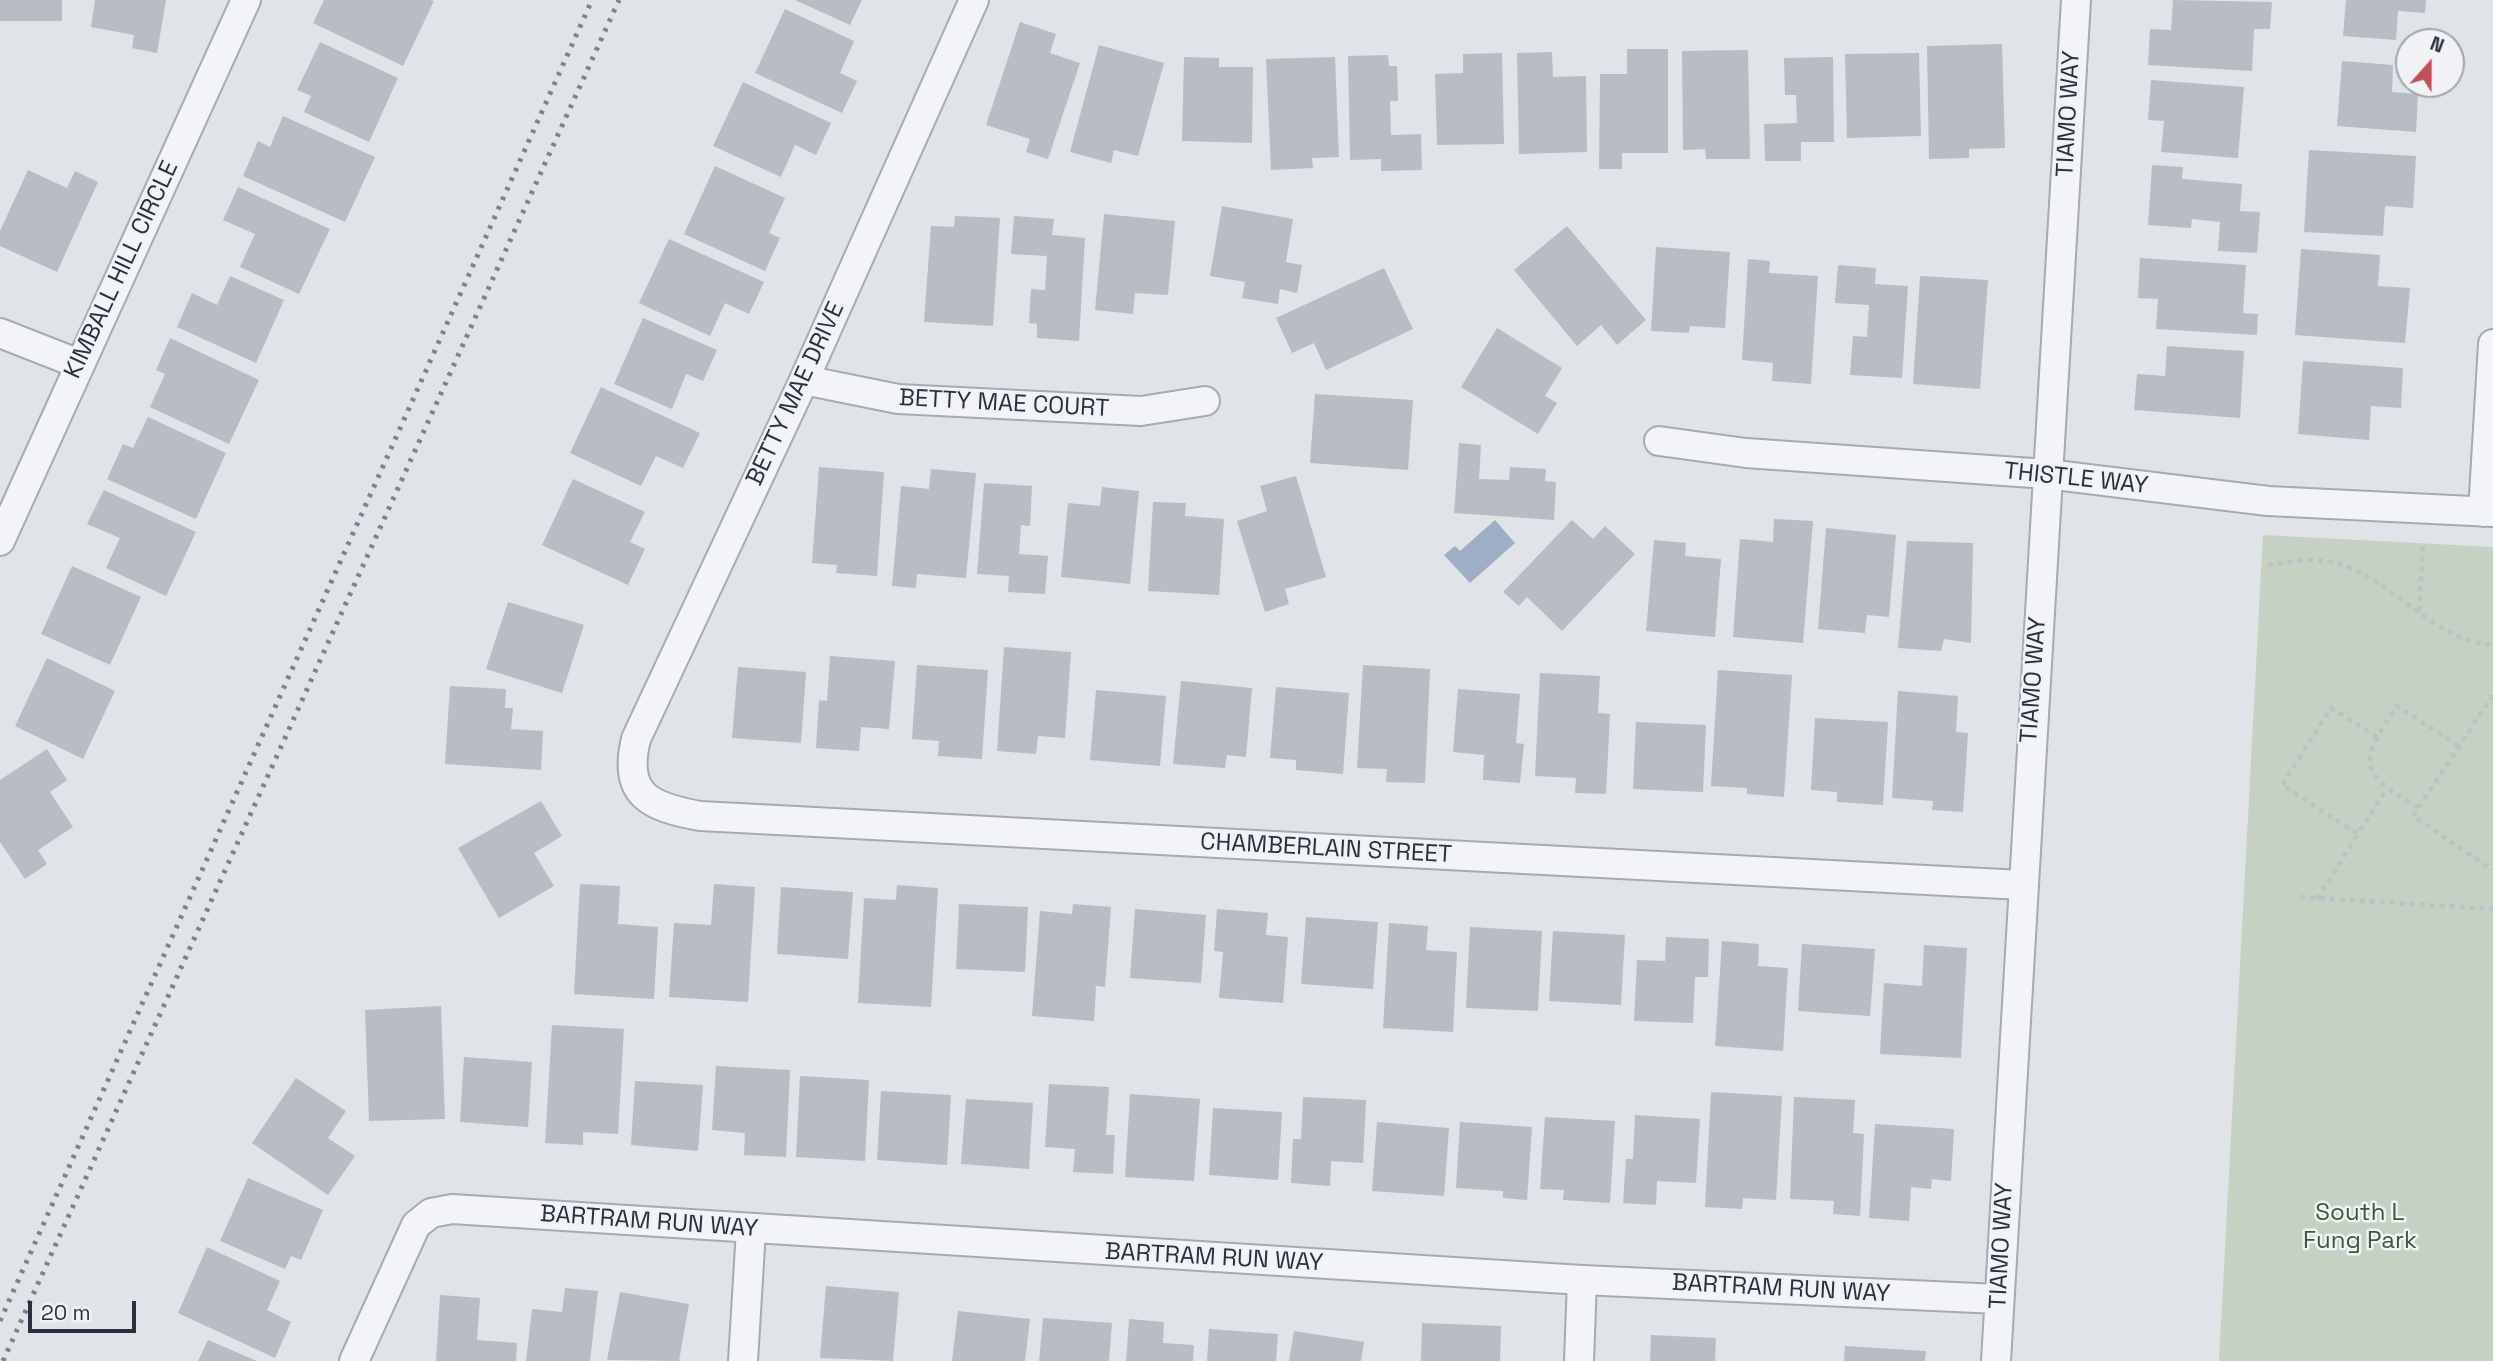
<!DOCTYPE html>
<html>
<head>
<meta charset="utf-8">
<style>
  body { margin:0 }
  #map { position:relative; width:2493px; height:1361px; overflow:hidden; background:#e0e3e8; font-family:"Space Grotesk",sans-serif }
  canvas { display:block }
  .north { position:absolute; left:2395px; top:28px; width:70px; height:70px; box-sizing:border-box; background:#f0f2f6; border:2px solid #a1a4ac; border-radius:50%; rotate:21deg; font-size:19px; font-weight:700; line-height:28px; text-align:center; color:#2a303e }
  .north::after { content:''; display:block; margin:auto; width:24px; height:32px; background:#c2505a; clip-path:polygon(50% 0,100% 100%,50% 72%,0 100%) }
  .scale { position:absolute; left:28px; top:1301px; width:108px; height:32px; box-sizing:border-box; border:4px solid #2a303e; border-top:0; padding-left:9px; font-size:21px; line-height:24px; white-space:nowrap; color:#2a303e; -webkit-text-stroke:5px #f0f2f6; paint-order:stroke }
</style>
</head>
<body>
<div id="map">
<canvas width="2493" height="1361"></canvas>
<div class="north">N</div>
<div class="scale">20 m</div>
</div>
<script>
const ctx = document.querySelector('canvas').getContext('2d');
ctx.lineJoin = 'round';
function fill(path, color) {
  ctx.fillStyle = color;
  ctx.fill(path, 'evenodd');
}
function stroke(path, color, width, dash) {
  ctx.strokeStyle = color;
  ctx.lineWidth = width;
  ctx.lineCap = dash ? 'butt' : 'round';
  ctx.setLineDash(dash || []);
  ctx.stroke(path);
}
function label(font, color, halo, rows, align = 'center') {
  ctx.font = font + ' "Space Grotesk",sans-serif';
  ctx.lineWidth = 5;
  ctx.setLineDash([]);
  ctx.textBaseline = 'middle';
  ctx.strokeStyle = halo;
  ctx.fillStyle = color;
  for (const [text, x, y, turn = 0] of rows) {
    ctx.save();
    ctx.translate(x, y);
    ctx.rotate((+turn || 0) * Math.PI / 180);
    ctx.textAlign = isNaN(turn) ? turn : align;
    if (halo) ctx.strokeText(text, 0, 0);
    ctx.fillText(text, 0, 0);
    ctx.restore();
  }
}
fill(new Path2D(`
  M 2263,535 L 2493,547 L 2493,1361 L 2219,1361 Z`), '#c5d1c2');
fill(new Path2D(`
  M 1495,520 L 1515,543 L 1470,583 L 1444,555 L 1455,546 L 1460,551 Z`), '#9eafc5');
fill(new Path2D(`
  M 0,0 L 62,0 L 62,21 L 0,21 Z
  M 95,0 L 166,0 L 157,53 L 132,48 L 134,35 L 91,27 Z
  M 324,0 L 431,0 L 434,1 L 403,66 L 313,23 Z
  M 795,0 L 862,0 L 850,25 Z
  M 2173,0 L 2272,2 L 2270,29 L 2254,29 L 2252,71 L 2148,65 L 2150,29 L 2171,30 Z
  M 2346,0 L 2426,0 L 2425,13 L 2398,11 L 2396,40 L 2343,36 Z
  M 785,9 L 854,41 L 840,73 L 857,81 L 842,113 L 755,73 Z
  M 1020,22 L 1056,34 L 1050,53 L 1080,63 L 1048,159 L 1026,152 L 1030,139 L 986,125 Z
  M 320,42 L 398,78 L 369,142 L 304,112 L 311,96 L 297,90 Z
  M 2002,44 L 2005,148 L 1969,149 L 1969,158 L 1929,159 L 1927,46 Z
  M 1099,45 L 1164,63 L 1138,156 L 1114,150 L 1111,163 L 1070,152 Z
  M 1627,49 L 1668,49 L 1668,153 L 1622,153 L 1622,169 L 1599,169 L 1600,74 L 1627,74 Z
  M 1748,50 L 1750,159 L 1706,159 L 1705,149 L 1683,150 L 1682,51 Z
  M 1552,52 L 1553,77 L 1586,76 L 1587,152 L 1519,154 L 1517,53 Z
  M 1502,53 L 1504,144 L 1437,145 L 1435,74 L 1463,73 L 1463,54 Z
  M 1919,53 L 1921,136 L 1847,138 L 1845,54 Z
  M 1388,55 L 1389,66 L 1397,66 L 1398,101 L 1390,101 L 1391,135 L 1421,134 L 1422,170 L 1381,171 L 1381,159 L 1350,160 L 1348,56 Z
  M 1184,57 L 1219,58 L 1219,67 L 1253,67 L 1252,143 L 1182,141 Z
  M 1335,57 L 1339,157 L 1312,158 L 1313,168 L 1271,170 L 1266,59 Z
  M 1833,57 L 1834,142 L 1801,142 L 1801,161 L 1765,161 L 1764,124 L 1797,123 L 1796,95 L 1785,95 L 1784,58 Z
  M 2342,61 L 2393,65 L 2392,92 L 2418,94 L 2416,132 L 2337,126 Z
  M 2151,80 L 2244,87 L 2238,158 L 2161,152 L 2164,121 L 2148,120 Z
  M 743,82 L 831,123 L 816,155 L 795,145 L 781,177 L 713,146 Z
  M 283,116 L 375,157 L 345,222 L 243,176 L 258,141 L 270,147 Z
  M 2309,150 L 2416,156 L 2413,208 L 2385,206 L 2383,236 L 2304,232 Z
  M 2152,165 L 2183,167 L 2182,179 L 2242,184 L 2240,211 L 2260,212 L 2257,253 L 2218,251 L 2220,222 L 2192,219 L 2191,228 L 2148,225 Z
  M 715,166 L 785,198 L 769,233 L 780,238 L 765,271 L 684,234 Z
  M 28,170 L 67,188 L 75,171 L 98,182 L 57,272 L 0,246 L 0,231 Z
  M 238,187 L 330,229 L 299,294 L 240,267 L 255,234 L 223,220 Z
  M 1222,206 L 1293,219 L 1286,262 L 1302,265 L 1297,293 L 1280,289 L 1278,304 L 1242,298 L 1245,282 L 1210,276 Z
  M 1104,214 L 1175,221 L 1168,295 L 1135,293 L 1133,314 L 1095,310 Z
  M 955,216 L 1000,218 L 993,326 L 924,322 L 931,226 L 954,227 Z
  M 1014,216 L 1054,219 L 1052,235 L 1085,238 L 1079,341 L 1037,338 L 1037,324 L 1029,323 L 1031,289 L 1045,290 L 1047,256 L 1011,254 Z
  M 1567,226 L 1646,320 L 1617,345 L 1601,325 L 1577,346 L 1514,270 Z
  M 669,239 L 764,282 L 749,314 L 725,303 L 710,336 L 639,303 Z
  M 1656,247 L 1730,252 L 1725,328 L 1690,326 L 1689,333 L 1651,331 Z
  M 2301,249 L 2380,255 L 2378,286 L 2410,288 L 2405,343 L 2295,335 Z
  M 2140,258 L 2246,265 L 2243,313 L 2258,314 L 2257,335 L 2156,329 L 2158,299 L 2138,298 Z
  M 1748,259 L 1770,261 L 1769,273 L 1818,276 L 1811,384 L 1772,381 L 1773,363 L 1742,360 Z
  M 1838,265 L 1876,268 L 1875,284 L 1908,286 L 1902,378 L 1850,375 L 1853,336 L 1867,337 L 1869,305 L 1835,303 Z
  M 1384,268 L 1413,329 L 1326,370 L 1314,343 L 1292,353 L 1276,318 Z
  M 230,276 L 284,300 L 256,363 L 177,327 L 192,293 L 217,305 Z
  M 1920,276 L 1988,280 L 1980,389 L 1913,384 Z
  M 643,318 L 717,350 L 703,381 L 686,374 L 672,409 L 614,384 Z
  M 1497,328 L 1562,368 L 1545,396 L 1557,403 L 1538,434 L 1461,387 Z
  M 170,338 L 259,380 L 229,444 L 150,407 L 165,374 L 156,370 Z
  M 2167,346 L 2244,351 L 2240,418 L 2134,410 L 2137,374 L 2165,376 Z
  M 2303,361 L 2403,368 L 2401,408 L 2371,406 L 2369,440 L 2298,434 Z
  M 601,387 L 700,433 L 683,468 L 656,456 L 641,486 L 570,453 Z
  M 1315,394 L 1413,400 L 1408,470 L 1310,463 Z
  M 148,417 L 226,453 L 196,519 L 107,479 L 123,444 L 133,448 Z
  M 1459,443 L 1481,445 L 1479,479 L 1509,480 L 1510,467 L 1546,469 L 1545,481 L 1556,482 L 1554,520 L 1454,513 Z
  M 819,467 L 884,472 L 877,576 L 836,573 L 837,565 L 812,563 Z
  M 931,469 L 976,473 L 966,578 L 917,574 L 916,588 L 892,586 L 901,486 L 929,489 Z
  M 1296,476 L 1326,577 L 1285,589 L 1289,604 L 1265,612 L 1237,521 L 1267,511 L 1260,486 Z
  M 573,479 L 645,512 L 630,542 L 645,549 L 628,585 L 542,545 Z
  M 984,483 L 1032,486 L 1030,526 L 1021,525 L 1019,554 L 1048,556 L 1045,594 L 1008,592 L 1009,576 L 977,574 Z
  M 1102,487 L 1139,491 L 1130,584 L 1061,577 L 1068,503 L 1100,506 Z
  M 104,490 L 196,532 L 166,596 L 106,568 L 120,538 L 87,524 Z
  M 1153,502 L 1186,503 L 1185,516 L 1224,519 L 1219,595 L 1148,591 Z
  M 1774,519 L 1813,521 L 1803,643 L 1733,637 L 1740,539 L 1773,542 Z
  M 1572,520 L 1593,539 L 1605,526 L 1635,554 L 1562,631 L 1527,597 L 1519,606 L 1503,592 Z
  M 1826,528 L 1896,535 L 1889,617 L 1867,615 L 1865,633 L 1818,629 Z
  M 1654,540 L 1686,543 L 1685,556 L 1721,559 L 1715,637 L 1646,631 Z
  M 1907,541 L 1973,543 L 1971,643 L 1944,639 L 1941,651 L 1898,648 Z
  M 72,566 L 141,597 L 110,665 L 41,634 Z
  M 508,602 L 584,625 L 562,693 L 486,669 Z
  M 1004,647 L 1071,652 L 1065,738 L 1038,736 L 1036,754 L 997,751 Z
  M 830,656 L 895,661 L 889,729 L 861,727 L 859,751 L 816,748 L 819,700 L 827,701 Z
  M 47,658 L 115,691 L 83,759 L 15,726 Z
  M 917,665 L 988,670 L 982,759 L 938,756 L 939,741 L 912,739 Z
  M 1363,665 L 1430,669 L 1425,783 L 1386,782 L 1387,769 L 1357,768 Z
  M 738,667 L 806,672 L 801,743 L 732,738 Z
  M 1718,670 L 1792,675 L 1784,797 L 1747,794 L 1747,788 L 1711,786 Z
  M 1540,673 L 1600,676 L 1598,713 L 1610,714 L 1606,794 L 1575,793 L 1576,778 L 1535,776 Z
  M 1181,681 L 1252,688 L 1246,757 L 1227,755 L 1225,768 L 1173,764 Z
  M 450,686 L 506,689 L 505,708 L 513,708 L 511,729 L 543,731 L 541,770 L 445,764 Z
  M 1276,687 L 1349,693 L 1343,774 L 1296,770 L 1296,760 L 1270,758 Z
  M 1458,689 L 1520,694 L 1516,743 L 1524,744 L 1520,783 L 1483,780 L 1484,755 L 1453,752 Z
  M 1096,690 L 1166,696 L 1160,766 L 1090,760 Z
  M 1898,691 L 1958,696 L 1956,732 L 1968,733 L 1963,812 L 1932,810 L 1933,801 L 1892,798 Z
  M 1815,718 L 1888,722 L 1883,805 L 1837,802 L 1837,792 L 1811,790 Z
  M 1636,722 L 1706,725 L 1703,792 L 1633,789 Z
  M 47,749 L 67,780 L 50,792 L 73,827 L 38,850 L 47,864 L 25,879 L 0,842 L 0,780 Z
  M 541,801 L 562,836 L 534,853 L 554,886 L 499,918 L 458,848 Z
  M 580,884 L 620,886 L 618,924 L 658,927 L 654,999 L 574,994 Z
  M 714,884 L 755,887 L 748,1002 L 669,997 L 674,923 L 711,925 Z
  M 897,885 L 938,888 L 931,1007 L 858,1003 L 864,898 L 896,900 Z
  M 781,887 L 853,892 L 848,959 L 777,954 Z
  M 959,904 L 1028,907 L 1025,972 L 956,969 Z
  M 1073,904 L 1111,907 L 1105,987 L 1096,986 L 1094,1021 L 1032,1016 L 1040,911 L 1072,914 Z
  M 1135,909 L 1206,915 L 1201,983 L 1130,978 Z
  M 1217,909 L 1268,913 L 1266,935 L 1288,937 L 1283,1003 L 1219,998 L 1223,952 L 1214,951 Z
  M 1306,917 L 1378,922 L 1373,989 L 1301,984 Z
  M 1389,923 L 1428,926 L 1426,950 L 1457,952 L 1453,1032 L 1383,1028 Z
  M 1470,927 L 1542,931 L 1538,1011 L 1466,1008 Z
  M 1553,931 L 1625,935 L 1621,1005 L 1549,1001 Z
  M 1666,937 L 1709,939 L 1708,977 L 1695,977 L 1693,1023 L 1634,1021 L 1637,960 L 1665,961 Z
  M 1722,941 L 1759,944 L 1758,966 L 1788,968 L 1783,1051 L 1715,1046 Z
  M 1802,944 L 1875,949 L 1870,1016 L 1798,1011 Z
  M 1924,945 L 1967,948 L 1961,1058 L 1880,1054 L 1884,983 L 1922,986 Z
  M 441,1006 L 445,1119 L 369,1121 L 365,1010 Z
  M 552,1025 L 624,1029 L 618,1134 L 583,1132 L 583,1145 L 545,1143 Z
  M 464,1057 L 532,1062 L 528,1127 L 460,1122 Z
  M 716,1066 L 790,1070 L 786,1157 L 744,1155 L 745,1133 L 712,1130 Z
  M 800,1076 L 869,1080 L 865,1161 L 796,1157 Z
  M 296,1078 L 346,1111 L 328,1138 L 355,1156 L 328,1195 L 252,1143 Z
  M 635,1081 L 703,1085 L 698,1151 L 631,1145 Z
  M 1049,1084 L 1109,1087 L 1106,1135 L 1115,1135 L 1113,1174 L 1073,1172 L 1075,1149 L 1045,1147 Z
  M 881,1091 L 951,1095 L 947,1165 L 877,1160 Z
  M 1711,1092 L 1782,1096 L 1776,1200 L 1743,1198 L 1742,1209 L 1705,1207 Z
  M 1130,1094 L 1200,1099 L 1194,1181 L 1125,1177 Z
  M 1303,1097 L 1366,1100 L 1363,1163 L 1331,1161 L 1330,1186 L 1291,1183 L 1293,1139 L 1301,1139 Z
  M 1794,1097 L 1855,1100 L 1853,1133 L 1864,1134 L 1860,1216 L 1833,1214 L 1834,1201 L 1790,1199 Z
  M 966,1099 L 1033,1103 L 1029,1169 L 961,1164 Z
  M 1213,1108 L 1282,1112 L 1278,1180 L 1209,1175 Z
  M 1635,1115 L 1700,1119 L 1696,1183 L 1657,1181 L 1656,1205 L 1623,1203 L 1626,1159 L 1633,1159 Z
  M 1545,1117 L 1615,1121 L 1610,1203 L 1563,1200 L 1564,1190 L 1540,1189 Z
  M 1377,1122 L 1449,1128 L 1444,1196 L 1372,1191 Z
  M 1460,1122 L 1532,1127 L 1527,1200 L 1503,1198 L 1503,1191 L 1456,1188 Z
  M 1875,1124 L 1954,1129 L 1951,1181 L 1932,1179 L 1931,1189 L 1911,1187 L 1909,1221 L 1869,1218 Z
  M 248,1178 L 323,1210 L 301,1260 L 291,1256 L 285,1269 L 220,1241 Z
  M 207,1247 L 280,1281 L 267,1310 L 291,1322 L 275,1358 L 178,1313 Z
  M 826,1286 L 899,1292 L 893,1361 L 820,1358 Z
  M 565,1288 L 598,1291 L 590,1361 L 526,1361 L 532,1309 L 562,1312 Z
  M 620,1292 L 689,1304 L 679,1361 L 607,1360 Z
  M 440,1295 L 480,1298 L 477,1340 L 517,1343 L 516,1361 L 436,1361 Z
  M 958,1311 L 1030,1319 L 1025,1361 L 952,1361 Z
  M 1043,1318 L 1112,1323 L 1109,1361 L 1039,1361 Z
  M 1129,1319 L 1164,1322 L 1163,1343 L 1194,1345 L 1193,1361 L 1126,1361 Z
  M 1422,1323 L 1501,1326 L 1500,1361 L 1421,1361 Z
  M 1209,1329 L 1278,1334 L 1276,1361 L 1207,1361 Z
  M 1294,1331 L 1364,1342 L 1361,1361 L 1289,1361 Z
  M 1651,1335 L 1716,1338 L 1715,1361 L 1650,1361 Z
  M 208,1340 L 257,1361 L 198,1361 Z
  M 1845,1346 L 1926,1351 L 1925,1361 L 1844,1361 Z`), '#b8bcc4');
const minor = new Path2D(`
  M 974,0 L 804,380 L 636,739 C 622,796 651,807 700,816 L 2022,885
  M 0,333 L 79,364
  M 804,380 L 898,399 L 1141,411 L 1205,401
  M 1659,441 L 1746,453 L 2047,474 L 2268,501 L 2493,512
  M 2483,512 L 2493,344
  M 0,541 L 246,0
  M 354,1361 L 416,1225 L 431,1213 L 452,1209 L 1582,1280 L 1999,1299
  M 743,1361 L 751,1230
  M 1579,1361 L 1582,1280
  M 1996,1361 L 2076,0`);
stroke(minor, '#a6aab2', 32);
stroke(new Path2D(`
  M 2268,565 C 2283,563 2300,560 2316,560 C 2384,563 2426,641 2493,645
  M 2419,611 L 2423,545
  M 2493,695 L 2413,816 L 2493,870
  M 2377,737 L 2331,708 L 2282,785 L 2358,834 L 2387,788
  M 2418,808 C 2358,771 2358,765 2397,706 L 2459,746
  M 2300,897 L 2493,909
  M 2317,899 L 2358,834`), '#bfc1c7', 4.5, [5, 5]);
stroke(minor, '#f3f4f7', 28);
stroke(new Path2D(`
  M 0,1321 L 592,0
  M 3,1361 L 619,0`), '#7b8290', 5, [3.5, 7]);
label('24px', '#2a303e', '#f0f2f6', [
  ["TIAMO WAY",2069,114,-87],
  ["KIMBALL HILL CIRCLE",122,270,-65],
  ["BETTY MAE DRIVE",796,394,-65],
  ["BETTY MAE COURT",1004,404,3],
  ["THISTLE WAY",2076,479,6],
  ["TIAMO WAY",2034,680,-86],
  ["CHAMBERLAIN STREET",1326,849,3],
  ["BARTRAM RUN WAY",649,1222,4],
  ["TIAMO WAY",2002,1246,-87],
  ["BARTRAM RUN WAY",1214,1258,3],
  ["BARTRAM RUN WAY",1781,1289,3]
]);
label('24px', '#3d5839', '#f0f2f6', [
  ["South L",2360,1213],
  ["Fung Park",2360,1241]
]);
</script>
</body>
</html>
